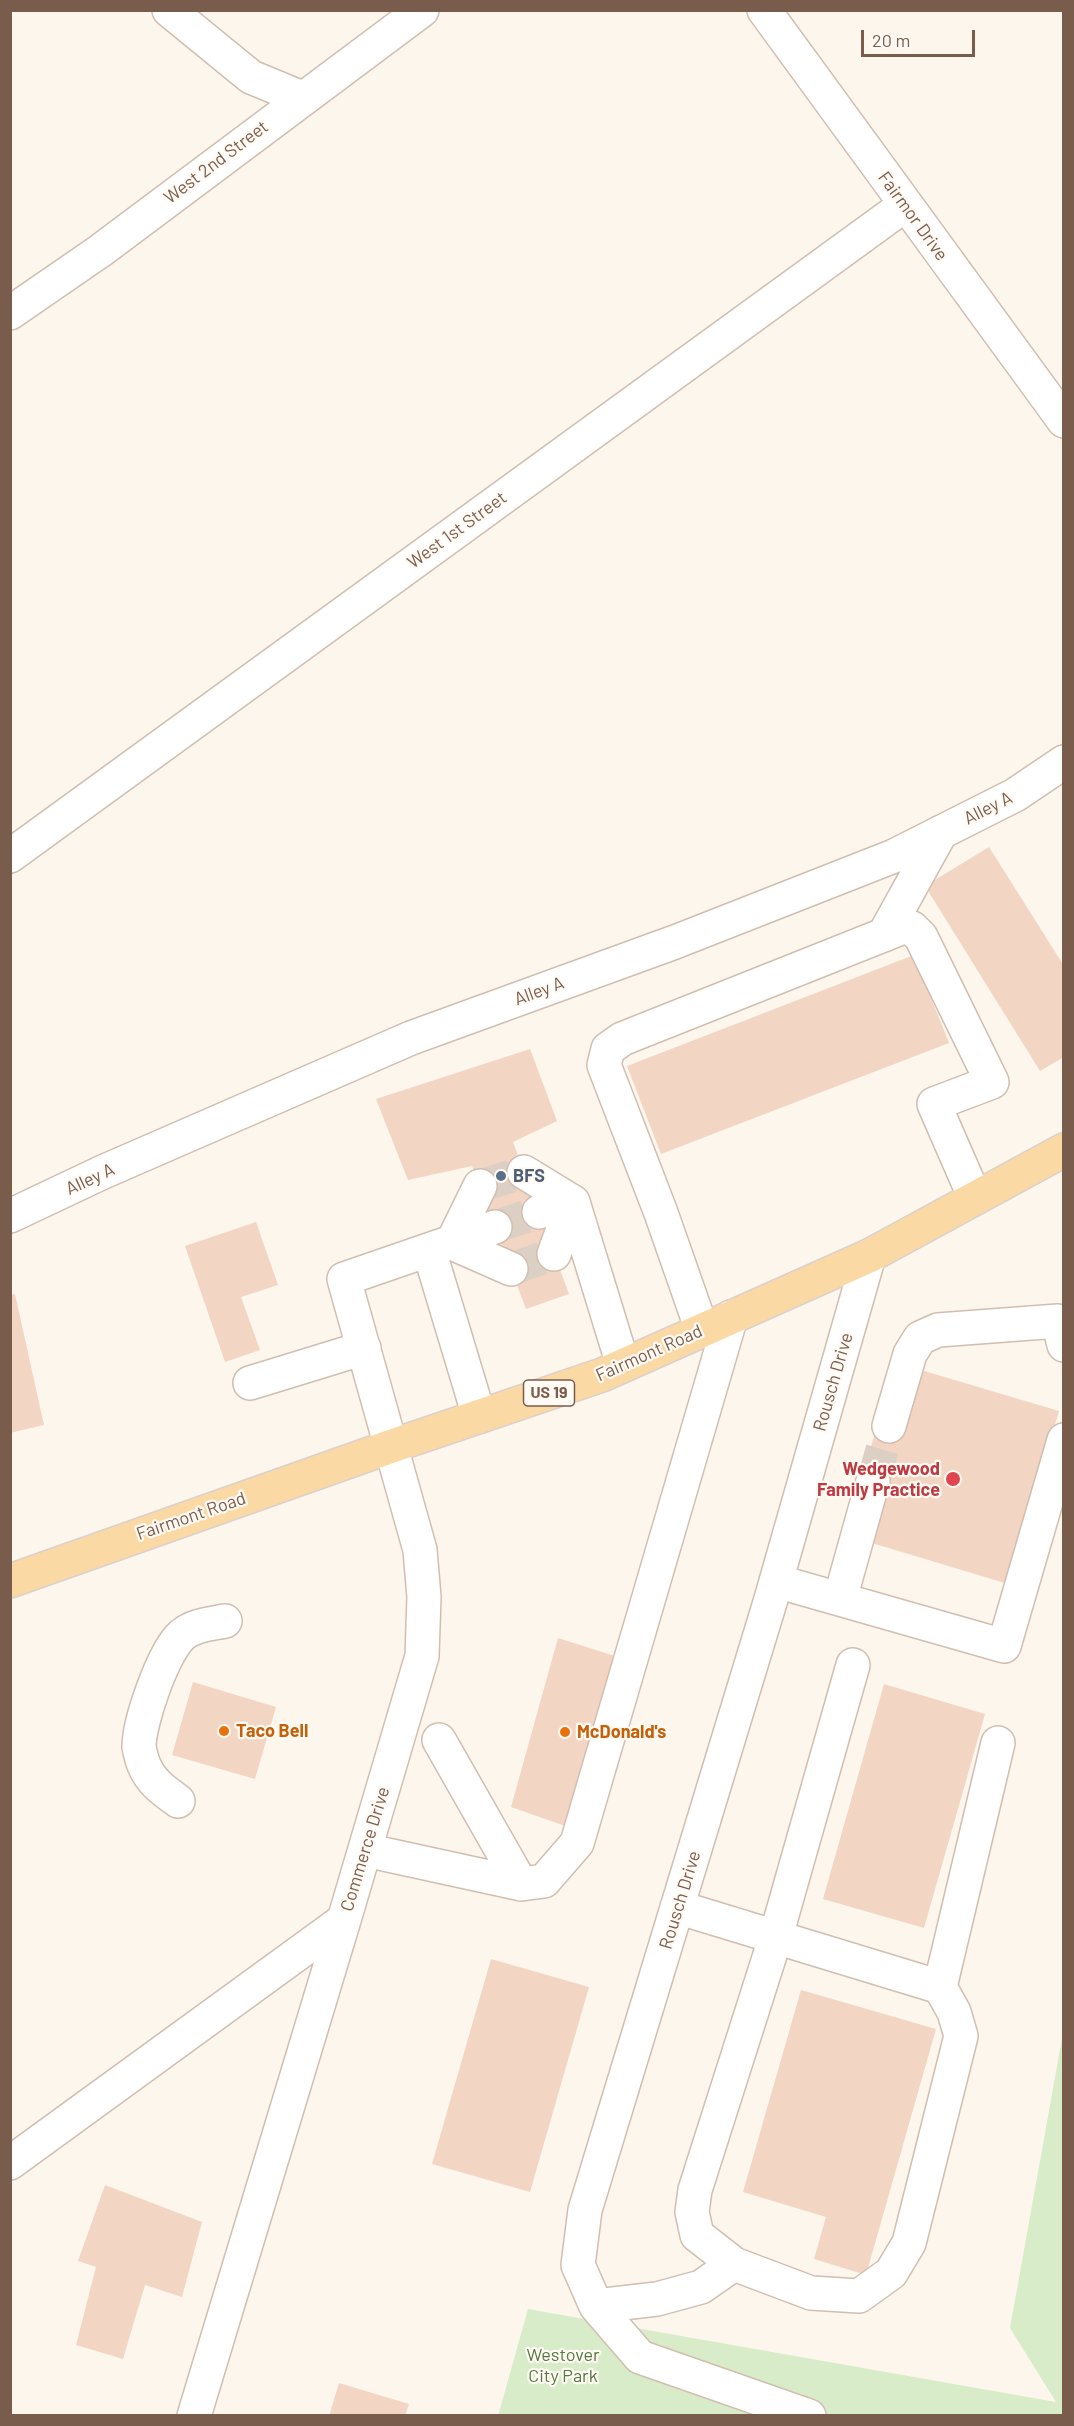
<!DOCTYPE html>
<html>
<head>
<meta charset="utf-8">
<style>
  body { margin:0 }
  #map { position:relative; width:1074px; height:2426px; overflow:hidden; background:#fdf6ec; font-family:Barlow,sans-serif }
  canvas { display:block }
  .frame { position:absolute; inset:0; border:12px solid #7a5c4d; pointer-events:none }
  .scale { position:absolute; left:861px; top:30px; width:114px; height:27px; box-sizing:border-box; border:3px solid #7a5c4d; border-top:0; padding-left:8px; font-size:18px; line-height:21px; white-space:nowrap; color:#7a5c4d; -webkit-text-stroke:4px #fffaf3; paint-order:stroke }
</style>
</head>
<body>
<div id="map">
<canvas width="1074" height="2426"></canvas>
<div class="frame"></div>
<div class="scale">20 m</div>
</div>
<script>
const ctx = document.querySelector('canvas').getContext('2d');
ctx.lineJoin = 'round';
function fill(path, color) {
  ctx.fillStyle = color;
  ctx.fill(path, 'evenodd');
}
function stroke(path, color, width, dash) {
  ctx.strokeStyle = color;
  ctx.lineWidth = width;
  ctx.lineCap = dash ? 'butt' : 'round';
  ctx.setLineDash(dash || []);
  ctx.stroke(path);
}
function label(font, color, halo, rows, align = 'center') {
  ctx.font = font + ' Barlow,sans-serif';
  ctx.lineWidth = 4.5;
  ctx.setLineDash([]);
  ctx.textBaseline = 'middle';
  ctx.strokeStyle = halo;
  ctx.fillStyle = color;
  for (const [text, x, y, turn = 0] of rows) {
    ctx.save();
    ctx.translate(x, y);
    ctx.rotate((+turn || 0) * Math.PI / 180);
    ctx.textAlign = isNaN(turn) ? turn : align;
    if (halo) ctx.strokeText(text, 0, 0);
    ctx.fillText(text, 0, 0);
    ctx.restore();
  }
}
fill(new Path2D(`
  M 1063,2033 L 1063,2415 L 498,2416 L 528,2309 L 1056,2402 L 1010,2328 Z`), '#d8ecc9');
fill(new Path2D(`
  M 989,847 L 1064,966 L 1064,1057 L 1040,1071 L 925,886 Z
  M 914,955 L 949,1043 L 661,1154 L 627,1066 Z
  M 530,1049 L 557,1121 L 513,1142 L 569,1294 L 526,1309 L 472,1166 L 408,1180 L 376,1099 Z
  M 256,1222 L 278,1285 L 241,1297 L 260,1350 L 225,1362 L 185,1246 Z
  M 15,1294 L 44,1425 L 10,1433 L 10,1295 Z
  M 921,1370 L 1059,1411 L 1008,1584 L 872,1543 L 862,1477 L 878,1423 Z
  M 558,1638 L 618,1657 L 571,1828 L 511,1807 Z
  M 193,1682 L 276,1707 L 255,1779 L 172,1755 Z
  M 884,1684 L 985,1714 L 924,1928 L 823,1899 Z
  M 491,1959 L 589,1987 L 530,2192 L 432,2164 Z
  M 801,1990 L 936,2029 L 866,2275 L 814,2259 L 826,2217 L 743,2192 Z
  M 105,2185 L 202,2222 L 182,2297 L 145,2285 L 123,2359 L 76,2345 L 96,2267 L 78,2261 Z
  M 339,2383 L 409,2404 L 405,2416 L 329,2416 Z`), '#f3d5c3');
stroke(new Path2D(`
  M 480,1186 L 524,1172
  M 495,1227 L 539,1212
  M 511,1269 L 554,1254
  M 873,1481 L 889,1426`), '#dcd0c4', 33, [33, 16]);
const minor = new Path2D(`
  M 169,10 L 251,77 L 302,98
  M 764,10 L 1064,421
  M 10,313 L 100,251 L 422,10
  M 10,856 L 905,205
  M 884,935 L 941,832
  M 524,1172 L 573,1202 L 623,1365
  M 539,1212 L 573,1202
  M 10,1216 L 103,1172 L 411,1038 L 675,942 L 894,856 L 1015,795 L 1064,762
  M 452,1243 L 511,1269
  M 452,1243 L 480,1186
  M 429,1250 L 479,1416
  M 554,1254 L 573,1202
  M 702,1330 L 661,1213 L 604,1065 L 608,1049 L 622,1039 L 901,928 L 912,928 L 921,937 L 992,1082 L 934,1104 L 975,1198
  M 250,1383 L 364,1348
  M 889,1426 L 910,1354 L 920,1338 L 938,1330 L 1058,1321 L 1064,1345
  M 776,1581 L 1004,1646 L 1064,1440
  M 840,1599 L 873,1481
  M 439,1740 L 521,1884
  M 178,1801 C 163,1790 151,1782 144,1765 C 142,1760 140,1752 139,1747 C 139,1722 163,1652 182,1635 C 194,1625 210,1624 225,1621
  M 365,1850 L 521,1884 L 544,1881 L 577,1843 L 731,1317
  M 677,1907 L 940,1987 L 954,2012 L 961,2036 L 909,2243 L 891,2273 L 859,2296 L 811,2293 L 734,2264 L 697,2235 L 692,2212 L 695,2190 L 776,1936 L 853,1665
  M 940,1987 L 998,1743
  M 10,2163 L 344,1920 L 422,1656 L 424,1597 L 420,1550 L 344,1279 L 495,1227
  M 596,2306 L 657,2299 L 701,2287 L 734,2264
  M 194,2416 L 344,1920
  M 809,2416 L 640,2357 L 596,2306 L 578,2265 L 585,2210 L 771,1599 L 869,1256`);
const major = new Path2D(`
  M 10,1581 L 392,1446 L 602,1375 L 869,1256 L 1064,1150`);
stroke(minor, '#d1beb0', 36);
stroke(major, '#dad1cd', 36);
stroke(minor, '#fff', 33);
stroke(major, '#fbd9a5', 33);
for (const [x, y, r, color] of [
  [501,1176,6,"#5c6f8a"],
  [953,1479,8,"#e0444e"],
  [224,1731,6,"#e8710a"],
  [565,1732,6,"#e8710a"]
]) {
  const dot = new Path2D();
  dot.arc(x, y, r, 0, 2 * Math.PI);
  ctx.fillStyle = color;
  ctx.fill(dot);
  stroke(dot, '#fffaf3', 2);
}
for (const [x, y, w] of [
  [549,1393,51]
]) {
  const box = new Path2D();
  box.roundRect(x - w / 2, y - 13, w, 26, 4.5);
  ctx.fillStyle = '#fffaf3';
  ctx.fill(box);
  stroke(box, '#7a5c4d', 1.5);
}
label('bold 16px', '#7a5c4d', null, [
  ["US 19",549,1393]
]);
label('18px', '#7a5c4d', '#fffaf3', [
  ["West 2nd Street",216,162,-37],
  ["Fairmor Drive",913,216,54],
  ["West 1st Street",457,530,-36],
  ["Alley A",988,808,-27],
  ["Alley A",539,991,-20],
  ["Alley A",90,1179,-25],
  ["Fairmont Road",649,1353,-24],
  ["Rousch Drive",833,1382,-74],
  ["Fairmont Road",191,1516,-19],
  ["Commerce Drive",365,1849,-73],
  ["Rousch Drive",680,1900,-73]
]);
label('bold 18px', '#4e5e75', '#fffaf3', [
  ["BFS",513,1176]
], 'left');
label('bold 18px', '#be3a42', '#fffaf3', [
  ["Wedgewood",940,1469],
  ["Family Practice",940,1490]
], 'right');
label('bold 18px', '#c56008', '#fffaf3', [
  ["Taco Bell",236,1731],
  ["McDonald's",577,1732]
], 'left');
label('18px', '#537a41', '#fffaf3', [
  ["Westover",563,2355],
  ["City Park",563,2376]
]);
</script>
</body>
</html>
